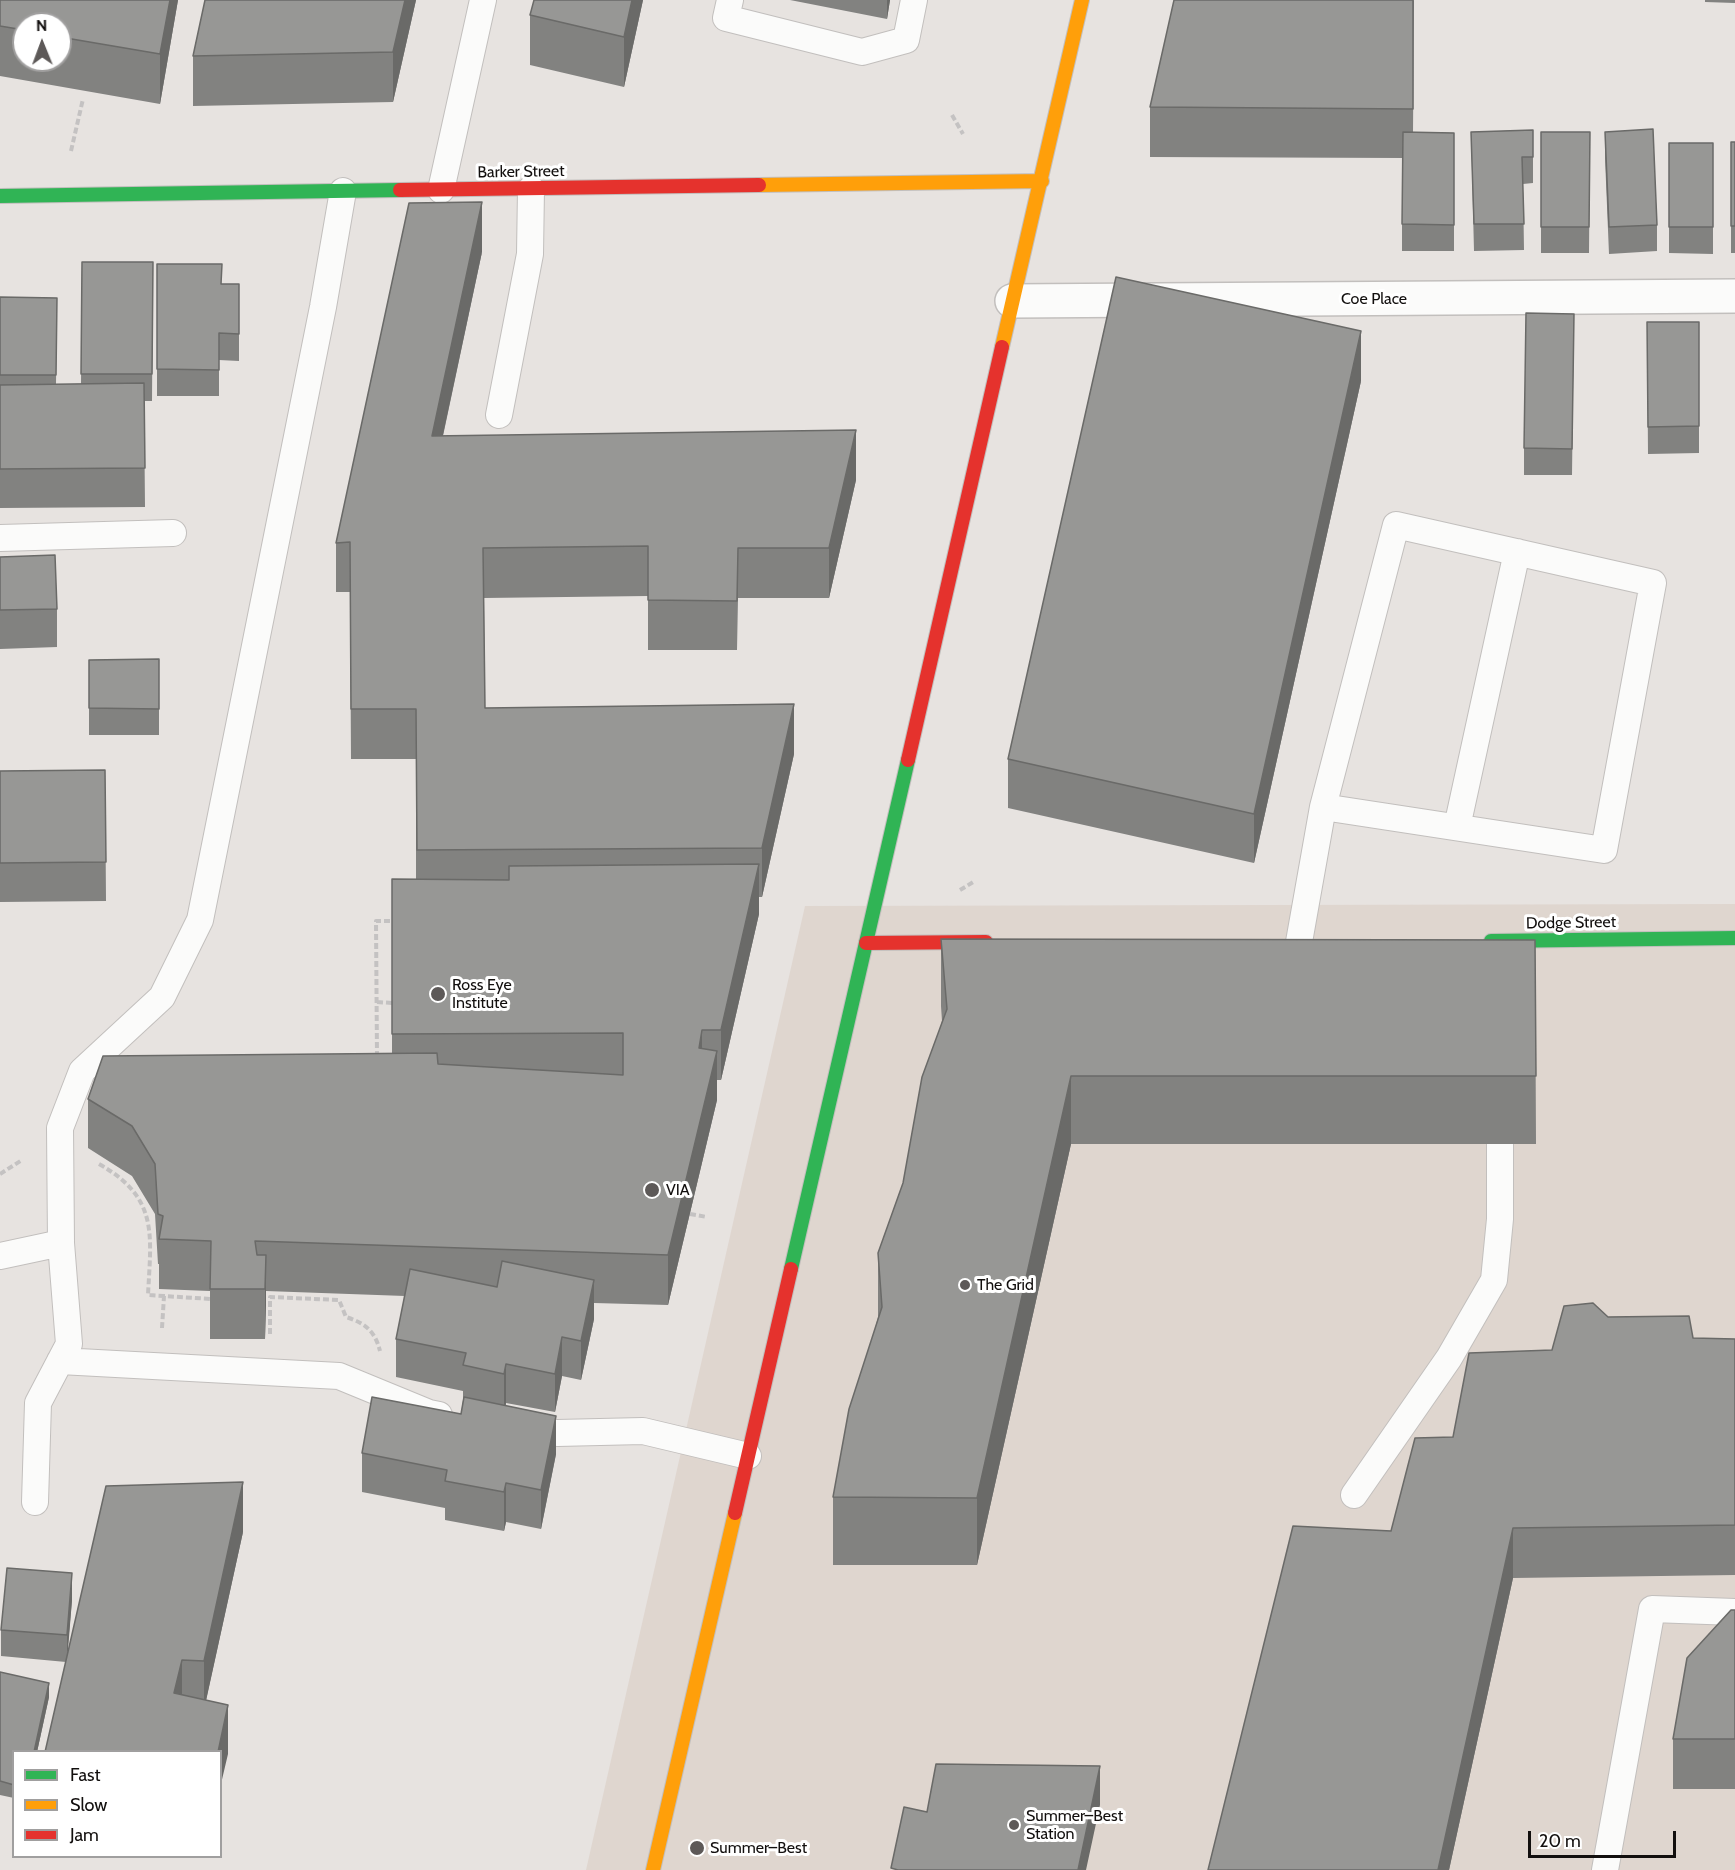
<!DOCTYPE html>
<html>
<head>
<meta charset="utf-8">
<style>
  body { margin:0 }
  #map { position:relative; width:1735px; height:1870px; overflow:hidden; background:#e7e3e0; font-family:Cabin,sans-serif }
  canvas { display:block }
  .legend { position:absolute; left:12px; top:1750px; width:210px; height:108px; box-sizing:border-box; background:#fff; border:2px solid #a09f9f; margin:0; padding:8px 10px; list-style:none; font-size:18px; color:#120f0e }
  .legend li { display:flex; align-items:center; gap:12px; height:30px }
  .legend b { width:30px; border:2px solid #a09f9f }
  .north { position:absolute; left:12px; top:12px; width:60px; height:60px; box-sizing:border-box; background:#fff; border:2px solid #a09f9f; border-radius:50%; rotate:359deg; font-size:16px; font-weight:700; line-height:24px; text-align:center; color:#120f0e }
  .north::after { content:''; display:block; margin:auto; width:21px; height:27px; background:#5d5958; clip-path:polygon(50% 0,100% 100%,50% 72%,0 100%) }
  .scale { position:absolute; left:1528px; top:1831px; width:148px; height:27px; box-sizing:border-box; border:3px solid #120f0e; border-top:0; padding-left:8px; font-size:18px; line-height:21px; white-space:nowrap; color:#120f0e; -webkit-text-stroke:4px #fff; paint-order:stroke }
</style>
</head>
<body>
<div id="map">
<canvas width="1735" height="1870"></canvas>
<ul class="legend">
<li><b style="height:8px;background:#30b455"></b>Fast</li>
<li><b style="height:8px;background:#ff9f0a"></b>Slow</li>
<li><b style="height:8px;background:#e5322d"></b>Jam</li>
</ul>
<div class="north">N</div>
<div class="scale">20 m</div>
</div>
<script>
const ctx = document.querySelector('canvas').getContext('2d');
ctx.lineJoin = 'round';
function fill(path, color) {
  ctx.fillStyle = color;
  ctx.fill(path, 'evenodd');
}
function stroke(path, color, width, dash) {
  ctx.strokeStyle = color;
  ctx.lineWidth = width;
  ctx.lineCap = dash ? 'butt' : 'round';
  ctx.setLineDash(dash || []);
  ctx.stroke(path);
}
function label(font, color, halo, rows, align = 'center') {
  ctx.font = font + ' Cabin,sans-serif';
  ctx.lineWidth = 6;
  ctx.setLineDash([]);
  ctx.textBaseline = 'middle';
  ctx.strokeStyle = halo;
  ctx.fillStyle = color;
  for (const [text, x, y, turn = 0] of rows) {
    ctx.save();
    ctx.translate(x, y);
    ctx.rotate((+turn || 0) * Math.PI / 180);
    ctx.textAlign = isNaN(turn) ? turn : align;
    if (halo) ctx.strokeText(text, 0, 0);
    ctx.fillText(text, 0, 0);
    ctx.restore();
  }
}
fill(new Path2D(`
  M 1735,904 L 1735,1870 L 586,1870 L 805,906 Z`), '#dfd6cf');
const lane = new Path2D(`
  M 730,0 L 726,18 L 862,52 L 906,40 L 914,0
  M 441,190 L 483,0
  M 499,415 L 530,254 L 531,189
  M 0,538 L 173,533
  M 1457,827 L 1517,552
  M 1299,942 L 1323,807 L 1396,525 L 1653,583 L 1604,850 L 1323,807
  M 61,1243 L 60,1128 L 82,1071 L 162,997 L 200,920 L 323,307 L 343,191
  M 0,1256 L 61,1243 L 69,1344 L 38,1403 L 35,1502
  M 60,1361 L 339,1376 L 429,1413 L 439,1415
  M 523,1428 L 557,1433 L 643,1431 L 748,1456
  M 1354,1495 L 1449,1358 L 1494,1280 L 1500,1219 L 1500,1144
  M 1605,1870 L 1652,1609 L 1735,1612`);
const street = new Path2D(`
  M 1012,301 L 1735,296`);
const fast = new Path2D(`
  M 0,196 L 400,190
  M 1491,941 L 1735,938
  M 791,1269 L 908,760`);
const slow = new Path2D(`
  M 759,185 L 1042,181
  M 1002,347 L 1082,0
  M 653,1870 L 735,1513`);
const jam = new Path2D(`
  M 400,190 L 759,185
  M 908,760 L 1002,347
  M 866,943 L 986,942
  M 735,1513 L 791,1269`);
stroke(lane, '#c2bfbd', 28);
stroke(street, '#c2bfbd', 36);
stroke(fast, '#c2bfbd', 16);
stroke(slow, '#c2bfbd', 16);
stroke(jam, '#c2bfbd', 16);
stroke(new Path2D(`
  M 952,115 L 963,134
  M 71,151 L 83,99
  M 960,890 L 975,881
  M 377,1002 L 392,1003
  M 377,1057 L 376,921 L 396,921
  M 99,1164 C 159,1198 151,1234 148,1295 L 164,1296
  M 0,1174 L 22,1160
  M 690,1214 L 707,1217
  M 162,1328 L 164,1296 L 211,1299
  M 270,1334 L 270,1297 L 339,1300 L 346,1317 C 365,1323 375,1331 380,1351`), '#c4c2c2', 4, [6, 3]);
stroke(lane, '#fbfbfa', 26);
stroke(street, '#fbfbfa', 33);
stroke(fast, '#30b455', 14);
stroke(slow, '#ff9f0a', 14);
stroke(jam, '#e5322d', 14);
fill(new Path2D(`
  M 0,0 L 178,0 L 160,104 L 0,76 ZM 24,24 L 60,24 L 60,60 L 24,60 Z
  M 205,0 L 416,0 L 393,102 L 193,106 L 193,56 Z
  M 534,0 L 643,0 L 624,87 L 530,65 L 530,15 Z
  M 790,0 L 890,0 L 887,19 Z
  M 1414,0 L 1413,132 L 1454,133 L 1454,251 L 1402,251 L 1402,158 L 1150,157 L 1150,107 Z
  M 1705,0 L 1735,0 L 1735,3 L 1705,2 Z
  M 1533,130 L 1533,183 L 1523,184 L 1524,250 L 1474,251 L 1471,132 Z
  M 1541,132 L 1590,132 L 1589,253 L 1541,253 Z
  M 1605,132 L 1657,225 L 1657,251 L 1609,254 L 1605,158 Z
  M 1731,142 L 1735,142 L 1735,253 L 1731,253 Z
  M 1669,143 L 1713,143 L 1713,254 L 1669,253 Z
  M 482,252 L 443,436 L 856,480 L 829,598 L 738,598 L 737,650 L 648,650 L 648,596 L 484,598 L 485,708 L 794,754 L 762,897 L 759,897 L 759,914 L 721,1080 L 717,1080 L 717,1100 L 668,1305 L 594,1303 L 594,1319 L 581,1380 L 562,1376 L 555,1412 L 506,1403 L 506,1406 L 556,1454 L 541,1529 L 506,1522 L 504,1531 L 445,1520 L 445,1508 L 362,1492 L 362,1453 L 461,1414 L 463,1400 L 463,1391 L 396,1377 L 396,1339 L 405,1296 L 266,1291 L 265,1339 L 210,1339 L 210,1291 L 159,1289 L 159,1264 L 158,1264 L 155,1214 L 132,1176 L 88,1148 L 88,1099 L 392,1054 L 392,879 L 416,879 L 416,759 L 351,759 L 350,592 L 336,592 L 336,543 Z
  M 82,262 L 153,262 L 152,401 L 144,401 L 145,507 L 0,508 L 0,297 L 57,298 L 56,384 L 81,384 Z
  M 157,264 L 222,284 L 239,284 L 239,361 L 219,360 L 219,396 L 157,396 Z
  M 1574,314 L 1572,475 L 1524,475 L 1524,448 Z
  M 1647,322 L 1699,322 L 1699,453 L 1648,454 Z
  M 1361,381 L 1254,863 L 1008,808 L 1008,759 Z
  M 0,557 L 57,609 L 57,647 L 0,649 Z
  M 159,659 L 159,735 L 89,735 L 89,660 Z
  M 105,770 L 106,901 L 0,902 L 0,771 Z
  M 941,939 L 1535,940 L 1536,1144 L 1071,1144 L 977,1565 L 833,1565 L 833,1497 L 878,1317 L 878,1253 L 903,1183 L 942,1021 L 941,1006 Z
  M 1608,1317 L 1693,1338 L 1735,1339 L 1735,1575 L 1513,1578 L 1449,1870 L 1208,1870 L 1391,1531 L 1453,1437 L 1552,1350 Z
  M 243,1532 L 206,1700 L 228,1754 L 220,1752 L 66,1662 L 1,1656 L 1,1630 L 72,1600 L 67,1655 Z
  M 1735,1610 L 1735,1789 L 1673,1789 L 1673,1739 Z
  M 0,1672 L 49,1697 L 37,1752 L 14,1752 L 14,1798 L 0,1795 Z`), '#828280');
fill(new Path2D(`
  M 170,0 L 178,0 L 160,104 L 160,54 Z
  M 405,0 L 416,0 L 393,102 L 393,52 Z
  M 632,0 L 643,0 L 624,87 L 624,37 Z
  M 887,0 L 890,0 L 887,19 Z
  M 482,202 L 482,252 L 432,486 L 432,436 Z
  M 1361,331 L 1361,381 L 1254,863 L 1254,814 Z
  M 856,430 L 856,480 L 829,598 L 829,548 Z
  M 794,704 L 794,754 L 762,897 L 762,848 Z
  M 759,864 L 759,914 L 721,1080 L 721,1030 Z
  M 702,1030 L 702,1080 L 699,1048 Z
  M 717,1051 L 717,1100 L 668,1305 L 668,1255 Z
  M 1071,1076 L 1071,1144 L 977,1565 L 977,1498 Z
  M 266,1255 L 266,1305 L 265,1339 L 265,1289 Z
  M 594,1280 L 594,1319 L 581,1380 L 581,1341 Z
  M 562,1337 L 562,1376 L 555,1412 L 555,1374 Z
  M 506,1364 L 506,1403 L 504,1413 L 504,1374 Z
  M 556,1416 L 556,1454 L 541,1529 L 541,1490 Z
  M 243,1482 L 243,1532 L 204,1710 L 204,1661 Z
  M 506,1483 L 506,1522 L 504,1531 L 504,1492 Z
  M 1513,1528 L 1513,1578 L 1449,1870 L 1438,1870 Z
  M 72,1573 L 72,1600 L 67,1662 L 67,1635 Z
  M 182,1660 L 182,1710 L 174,1693 Z
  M 49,1683 L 49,1697 L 37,1752 L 34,1752 Z
  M 228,1705 L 228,1754 L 220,1788 L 220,1752 L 218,1752 Z
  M 1100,1766 L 1100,1805 L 1086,1870 L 1078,1870 Z`), '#6a6a68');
const building = new Path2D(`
  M 0,0 L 170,0 L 160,54 L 60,37 L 60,24 L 24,24 L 24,30 L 0,26 Z
  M 205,0 L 405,0 L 393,52 L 193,56 Z
  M 534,0 L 632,0 L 624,37 L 530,15 Z
  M 1174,0 L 1413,0 L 1413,109 L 1150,107 Z
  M 1653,129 L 1657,225 L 1609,227 L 1605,132 Z
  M 1533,130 L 1533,157 L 1522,157 L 1524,224 L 1474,224 L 1471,132 Z
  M 1403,132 L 1454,133 L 1454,225 L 1402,224 Z
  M 1541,132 L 1590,132 L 1589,227 L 1541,227 Z
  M 1731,142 L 1735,142 L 1735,226 L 1731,226 Z
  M 1669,143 L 1713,143 L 1713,227 L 1669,227 Z
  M 482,202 L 432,436 L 856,430 L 829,548 L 738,548 L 737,601 L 648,600 L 648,546 L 483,548 L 485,708 L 794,704 L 762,848 L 417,850 L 416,709 L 351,709 L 350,542 L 336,543 L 409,203 Z
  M 82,262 L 153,262 L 152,374 L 81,374 Z
  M 157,264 L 222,264 L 221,284 L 239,284 L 239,334 L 219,333 L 219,370 L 157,369 Z
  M 1116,277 L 1361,331 L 1254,814 L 1008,759 Z
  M 0,297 L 57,298 L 56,375 L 0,375 Z
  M 1526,313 L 1574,314 L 1572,449 L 1524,448 Z
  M 1647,322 L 1699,322 L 1699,426 L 1648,427 Z
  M 144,383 L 145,468 L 0,469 L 0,385 Z
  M 55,555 L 57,609 L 0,610 L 0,557 Z
  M 159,659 L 159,709 L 89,708 L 89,660 Z
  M 105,770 L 106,862 L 0,863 L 0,771 Z
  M 759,864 L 721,1030 L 702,1030 L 699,1048 L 717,1051 L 668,1255 L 255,1241 L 257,1255 L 266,1255 L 265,1289 L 210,1289 L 211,1241 L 159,1239 L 163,1216 L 158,1214 L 155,1164 L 132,1126 L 88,1099 L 103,1056 L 437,1053 L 438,1064 L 623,1075 L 623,1033 L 392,1034 L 392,879 L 509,880 L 509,866 Z
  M 941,939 L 1535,940 L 1536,1076 L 1071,1076 L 977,1498 L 833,1497 L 849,1409 L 882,1307 L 878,1253 L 903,1183 L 922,1077 L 947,1009 Z
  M 502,1261 L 594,1280 L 581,1341 L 562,1337 L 555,1374 L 506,1364 L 504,1374 L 463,1365 L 466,1353 L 396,1339 L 410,1269 L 497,1287 Z
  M 1593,1303 L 1608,1317 L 1689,1316 L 1693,1338 L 1735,1339 L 1735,1525 L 1513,1528 L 1438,1870 L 1208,1870 L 1293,1526 L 1391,1531 L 1415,1438 L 1453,1437 L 1469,1353 L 1552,1350 L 1564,1306 Z
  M 372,1397 L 461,1414 L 464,1397 L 556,1416 L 541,1490 L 506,1483 L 504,1492 L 445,1481 L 447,1470 L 362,1453 Z
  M 243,1482 L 204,1661 L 182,1660 L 174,1693 L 228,1705 L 218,1752 L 45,1752 L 106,1486 Z
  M 7,1568 L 72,1573 L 67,1635 L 1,1630 Z
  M 1731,1610 L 1735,1610 L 1735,1739 L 1673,1739 L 1687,1658 Z
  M 0,1672 L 49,1683 L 34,1752 L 14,1752 L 14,1785 L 0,1781 Z
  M 936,1764 L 1100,1766 L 1078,1870 L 898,1870 L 891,1868 L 904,1807 L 927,1812 Z`);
fill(building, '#979795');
stroke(building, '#6a6a68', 1.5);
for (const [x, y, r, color] of [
  [438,994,8,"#5d5958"],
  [652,1190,8,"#5d5958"],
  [965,1285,6,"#5d5958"],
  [1014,1825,6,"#5d5958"],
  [697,1848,8,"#5d5958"]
]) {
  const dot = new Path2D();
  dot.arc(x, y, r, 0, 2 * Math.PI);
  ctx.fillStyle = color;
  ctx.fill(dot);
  stroke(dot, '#fff', 2);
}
label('16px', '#120f0e', '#fff', [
  ["Barker Street",521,172,-1],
  ["Coe Place",1374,299],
  ["Dodge Street",1571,923,-1]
]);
label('16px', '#120f0e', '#fff', [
  ["Ross Eye",452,985],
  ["Institute",452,1003],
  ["VIA",666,1190],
  ["The Grid",977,1285],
  ["Summer–Best",1026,1816],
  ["Station",1026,1834],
  ["Summer–Best",710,1848]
], 'left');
</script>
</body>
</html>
